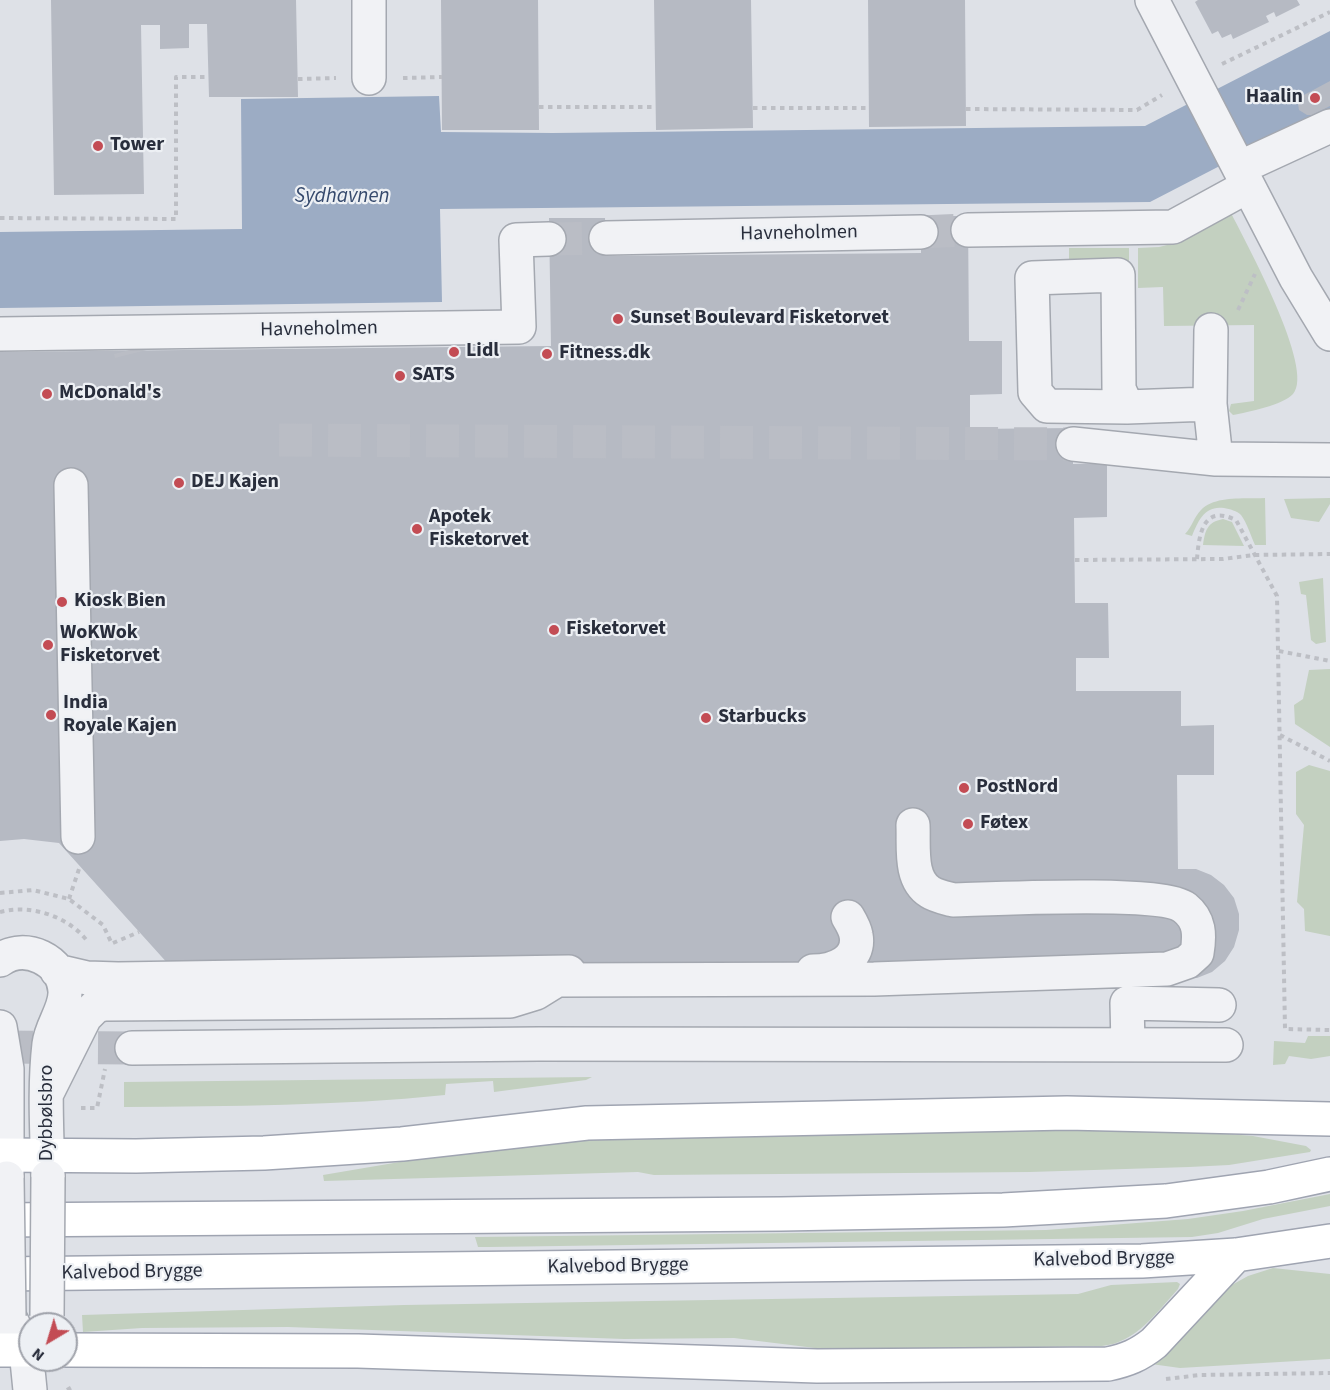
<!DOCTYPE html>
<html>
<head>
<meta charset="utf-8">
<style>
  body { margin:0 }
  #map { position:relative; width:1330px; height:1390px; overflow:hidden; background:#dee1e7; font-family:"Source Sans 3",sans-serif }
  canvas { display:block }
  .north { position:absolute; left:18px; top:1312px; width:60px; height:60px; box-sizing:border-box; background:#edf0f4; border:2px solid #9fa2aa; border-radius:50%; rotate:218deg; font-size:16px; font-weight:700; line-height:24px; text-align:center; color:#292e3c }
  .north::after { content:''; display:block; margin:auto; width:21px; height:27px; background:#c34c54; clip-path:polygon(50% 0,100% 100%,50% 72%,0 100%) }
</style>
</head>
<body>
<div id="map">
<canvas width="1330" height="1390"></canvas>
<div class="north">N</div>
</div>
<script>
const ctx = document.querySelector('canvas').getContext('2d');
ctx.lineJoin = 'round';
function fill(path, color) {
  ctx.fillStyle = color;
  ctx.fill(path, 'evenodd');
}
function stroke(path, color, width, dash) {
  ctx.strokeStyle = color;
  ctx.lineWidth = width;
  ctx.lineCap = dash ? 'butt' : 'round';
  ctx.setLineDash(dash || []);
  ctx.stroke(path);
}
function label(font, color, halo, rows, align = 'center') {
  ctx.font = font + ' "Source Sans 3",sans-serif';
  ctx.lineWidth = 4.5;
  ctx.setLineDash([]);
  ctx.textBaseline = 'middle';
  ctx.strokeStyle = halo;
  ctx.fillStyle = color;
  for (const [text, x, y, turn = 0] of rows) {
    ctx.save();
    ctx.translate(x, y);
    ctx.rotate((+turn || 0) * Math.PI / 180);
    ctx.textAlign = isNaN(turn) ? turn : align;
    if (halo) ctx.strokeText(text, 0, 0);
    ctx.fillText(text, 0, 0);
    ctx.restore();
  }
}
fill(new Path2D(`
  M 1231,213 C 1245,241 1316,370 1293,394 C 1283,405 1248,412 1233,415 L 1229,411 L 1231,404 L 1254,401 L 1254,325 L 1164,326 L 1163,287 L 1138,288 L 1138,248 L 1159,247 L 1167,245 Z
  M 1069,248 L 1129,248 L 1129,266 L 1069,266 Z
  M 1265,498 L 1266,545 L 1255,545 C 1251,536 1247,523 1241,515 C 1237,511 1230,509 1224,508 C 1205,505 1198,521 1192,536 L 1185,534 C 1192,527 1194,517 1201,510 C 1215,495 1246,499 1265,498 Z
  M 1330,498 L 1330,504 L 1319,522 L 1291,518 L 1284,499 Z
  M 1223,519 L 1232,522 L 1244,546 L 1203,545 C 1205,531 1207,522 1223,519 Z
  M 1323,578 L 1326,642 L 1316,644 L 1311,640 L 1306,595 L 1301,594 L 1299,582 Z
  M 1330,669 L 1330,747 L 1295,724 L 1294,705 L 1303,699 L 1309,670 Z
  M 1309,765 L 1330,771 L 1330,936 L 1305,931 L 1304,909 L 1297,902 L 1304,825 L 1296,814 L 1296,772 Z
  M 1308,1036 L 1330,1036 L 1330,1056 L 1311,1059 L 1289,1056 L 1285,1064 L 1273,1065 L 1274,1041 L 1305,1043 Z
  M 592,1077 L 586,1080 L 494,1092 L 493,1081 L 446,1084 L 445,1095 C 338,1106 231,1106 124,1107 L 124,1082 Z
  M 1043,1130 L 1180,1130 L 1253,1136 L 1306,1146 L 1311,1150 L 1310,1152 L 1229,1165 L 1189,1167 L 1030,1172 L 654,1175 L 638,1172 L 324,1181 L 323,1175 L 435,1156 L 595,1139 Z
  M 1330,1194 L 1330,1206 L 1263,1219 L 1218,1233 L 1192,1237 L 489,1247 L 478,1247 L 475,1237 L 1046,1230 L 1188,1219 L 1243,1211 Z
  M 1273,1268 L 1330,1274 L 1330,1359 L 1180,1368 L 1151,1364 L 1221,1291 L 1248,1276 Z
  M 1177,1282 L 1180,1284 L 1178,1289 C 1157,1312 1136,1343 1102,1346 L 897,1349 L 815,1348 L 734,1338 L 624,1339 L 288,1327 L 142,1328 L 83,1332 L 82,1315 L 404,1305 L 1078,1294 L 1111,1285 Z`), '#c3d0c0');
fill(new Path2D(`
  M 1330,31 L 1330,109 L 1150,202 L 440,209 L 442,302 L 0,308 L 0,232 L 242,229 L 241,99 L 439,96 L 441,132 L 553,133 L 1145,126 Z`), '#9cacc4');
fill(new Path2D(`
  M 51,0 L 296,0 L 298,97 L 209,97 L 207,24 L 189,24 L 189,48 L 160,49 L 160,25 L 141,25 L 144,194 L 54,195 Z
  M 441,0 L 538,0 L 539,130 L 442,130 Z
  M 654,0 L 751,0 L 753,128 L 656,130 Z
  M 868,0 L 965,0 L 966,126 L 869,127 Z
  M 1198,0 L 1297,0 L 1300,5 L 1276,17 L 1274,12 L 1266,16 L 1269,22 L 1233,39 L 1231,34 L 1222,38 L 1218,31 L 1212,34 L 1195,2 Z
  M 1330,81 L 1330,106 L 1312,115 L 1307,115 L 1299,110 L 1298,104 L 1302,96 Z
  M 921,216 L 968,216 L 969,341 L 1002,341 L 1002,394 L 970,395 L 970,429 L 1073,428 L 1073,464 L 1107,463 L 1107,517 L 1074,518 L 1075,603 L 1108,603 L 1109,658 L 1076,658 L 1076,691 L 1181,691 L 1181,726 L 1214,725 L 1214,775 L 1177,775 L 1178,869 L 1196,869 L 1211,875 L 1224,885 L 1234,898 L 1239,914 L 1239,930 L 1234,947 L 1225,961 L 1212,972 L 1197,978 L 250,991 L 170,966 L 59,843 L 24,839 L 0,841 L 0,352 L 551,346 L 549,218 L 605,218 L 606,256 L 921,253 Z`), '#b6bac3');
stroke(new Path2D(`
  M 921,232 L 968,230
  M 549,239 L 606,238
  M 130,350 L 131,354
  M 279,440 L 1073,444
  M 0,1047 L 132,1048`), '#babdc5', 33, [33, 16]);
const minor = new Path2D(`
  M 1152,0 L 1296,278 L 1330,334
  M 369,78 L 369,0
  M 1239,168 L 1330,126
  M 968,230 L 1173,227 L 1248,186
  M 606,238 L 921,232
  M 1211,330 L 1210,404 L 1216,459
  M 0,334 L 519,327 L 516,240 L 549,239
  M 1127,407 L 1047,406 L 1035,392 L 1032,278 L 1118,275 L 1119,389 L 1127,407 L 1210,404
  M 1073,444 L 1216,459 L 1330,460
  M 71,485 L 78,837
  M 0,960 C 25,942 63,960 65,991 C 66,1009 51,1026 49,1044 C 44,1088 47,1133 48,1177
  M 57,971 L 87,978 L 118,979 L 569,972
  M 813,971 C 833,971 861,961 856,935 C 855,929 851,922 848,917
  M 0,1027 L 7,1069 L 7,1178
  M 1128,1045 L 1127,1003 L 1219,1005
  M 132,1048 L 539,1044 L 1226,1045
  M 47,1093 L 85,1017 L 96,1006 L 105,1004 L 510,1001 L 536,993 L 557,980 L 874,979 L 1167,969 L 1187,962 L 1197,953 C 1200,935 1200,920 1185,908 C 1162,890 991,899 953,900 C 946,898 936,896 930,892 C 909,879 914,847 913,825
  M 9,1316 L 26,1350 L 30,1390`);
const major = new Path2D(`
  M 0,1155 L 136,1156 L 264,1153 L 402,1144 L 587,1123 L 1067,1113 L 1330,1119
  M 0,1220 L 781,1214 L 1003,1210 L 1166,1201 L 1269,1187 L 1330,1174
  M 0,1274 L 1142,1261 L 1236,1255 L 1330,1241
  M 0,1350 L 30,1350
  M 66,1350 L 358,1351 L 817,1366 L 1108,1364 C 1127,1360 1139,1355 1154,1343 L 1236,1255`);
stroke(minor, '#a4a8b0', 36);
stroke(major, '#9fa4b1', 36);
stroke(new Path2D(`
  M 1222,64 L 1330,12
  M 403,78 L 442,77
  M 298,79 L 336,78
  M 539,107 L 656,107
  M 753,108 L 869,108
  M 966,109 L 1137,110 L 1162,95
  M 0,218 L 176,219 L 176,77 L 208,77
  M 1238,310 L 1255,274
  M 1197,559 C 1199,534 1203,504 1236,520 L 1277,596 L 1285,1029 L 1330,1030
  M 1075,560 L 1223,559 L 1254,555 L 1330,554
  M 1279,651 L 1330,661
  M 1280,735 L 1330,761
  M 0,893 L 33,890 L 69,899 L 103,925 L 112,944
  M 69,899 L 79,869
  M 0,912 C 30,904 69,916 88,942
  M 113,943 L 139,932
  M 81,1108 L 97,1108 L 105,1069
  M 1166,1379 L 1200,1375 L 1330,1373
  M 67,1390 L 74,1386`), '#bdbfc5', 4, [4.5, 4.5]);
stroke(minor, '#f1f2f5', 33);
stroke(major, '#fff', 33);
const minorBridge = new Path2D(`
  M 7,1178 L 9,1316
  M 47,1316 L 48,1177`);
stroke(minorBridge, '#a4a8b0', 36, []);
stroke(minorBridge, '#f1f2f5', 33);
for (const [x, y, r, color] of [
  [1315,98,6,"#c34c54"],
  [98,146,6,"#c34c54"],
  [618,319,6,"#c34c54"],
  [454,352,6,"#c34c54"],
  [547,354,6,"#c34c54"],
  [400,376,6,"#c34c54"],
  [47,394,6,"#c34c54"],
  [179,483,6,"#c34c54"],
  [417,529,6,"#c34c54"],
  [62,602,6,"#c34c54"],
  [554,630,6,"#c34c54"],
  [48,645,6,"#c34c54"],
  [51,715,6,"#c34c54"],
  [706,718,6,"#c34c54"],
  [964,788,6,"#c34c54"],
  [968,824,6,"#c34c54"]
]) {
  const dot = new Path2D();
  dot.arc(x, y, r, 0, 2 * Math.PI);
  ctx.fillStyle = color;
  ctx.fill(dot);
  stroke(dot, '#edf0f4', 2);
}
label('bold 20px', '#292e3c', '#edf0f4', [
  ["Haalin",1303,98,"right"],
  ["Tower",110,146],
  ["Sunset Boulevard Fisketorvet",630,319],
  ["Lidl",466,352],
  ["Fitness.dk",559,354],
  ["SATS",412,376],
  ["McDonald's",59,394],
  ["DEJ Kajen",191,483],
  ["Apotek",429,518],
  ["Fisketorvet",429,541],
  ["Kiosk Bien",74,602],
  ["Fisketorvet",566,630],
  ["WoKWok",60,634],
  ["Fisketorvet",60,657],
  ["India",63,704],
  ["Royale Kajen",63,727],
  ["Starbucks",718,718],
  ["PostNord",976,788],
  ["Føtex",980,824]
], 'left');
label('20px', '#292e3c', '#edf0f4', [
  ["Havneholmen",799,234,-1],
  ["Havneholmen",319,330,-1],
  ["Dybbølsbro",48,1113,-90],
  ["Kalvebod Brygge",1104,1260,-1],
  ["Kalvebod Brygge",618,1267,-1],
  ["Kalvebod Brygge",132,1273,-1]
]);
label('italic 21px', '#364a6d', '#edf0f4', [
  ["Sydhavnen",342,197]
]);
</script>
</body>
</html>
